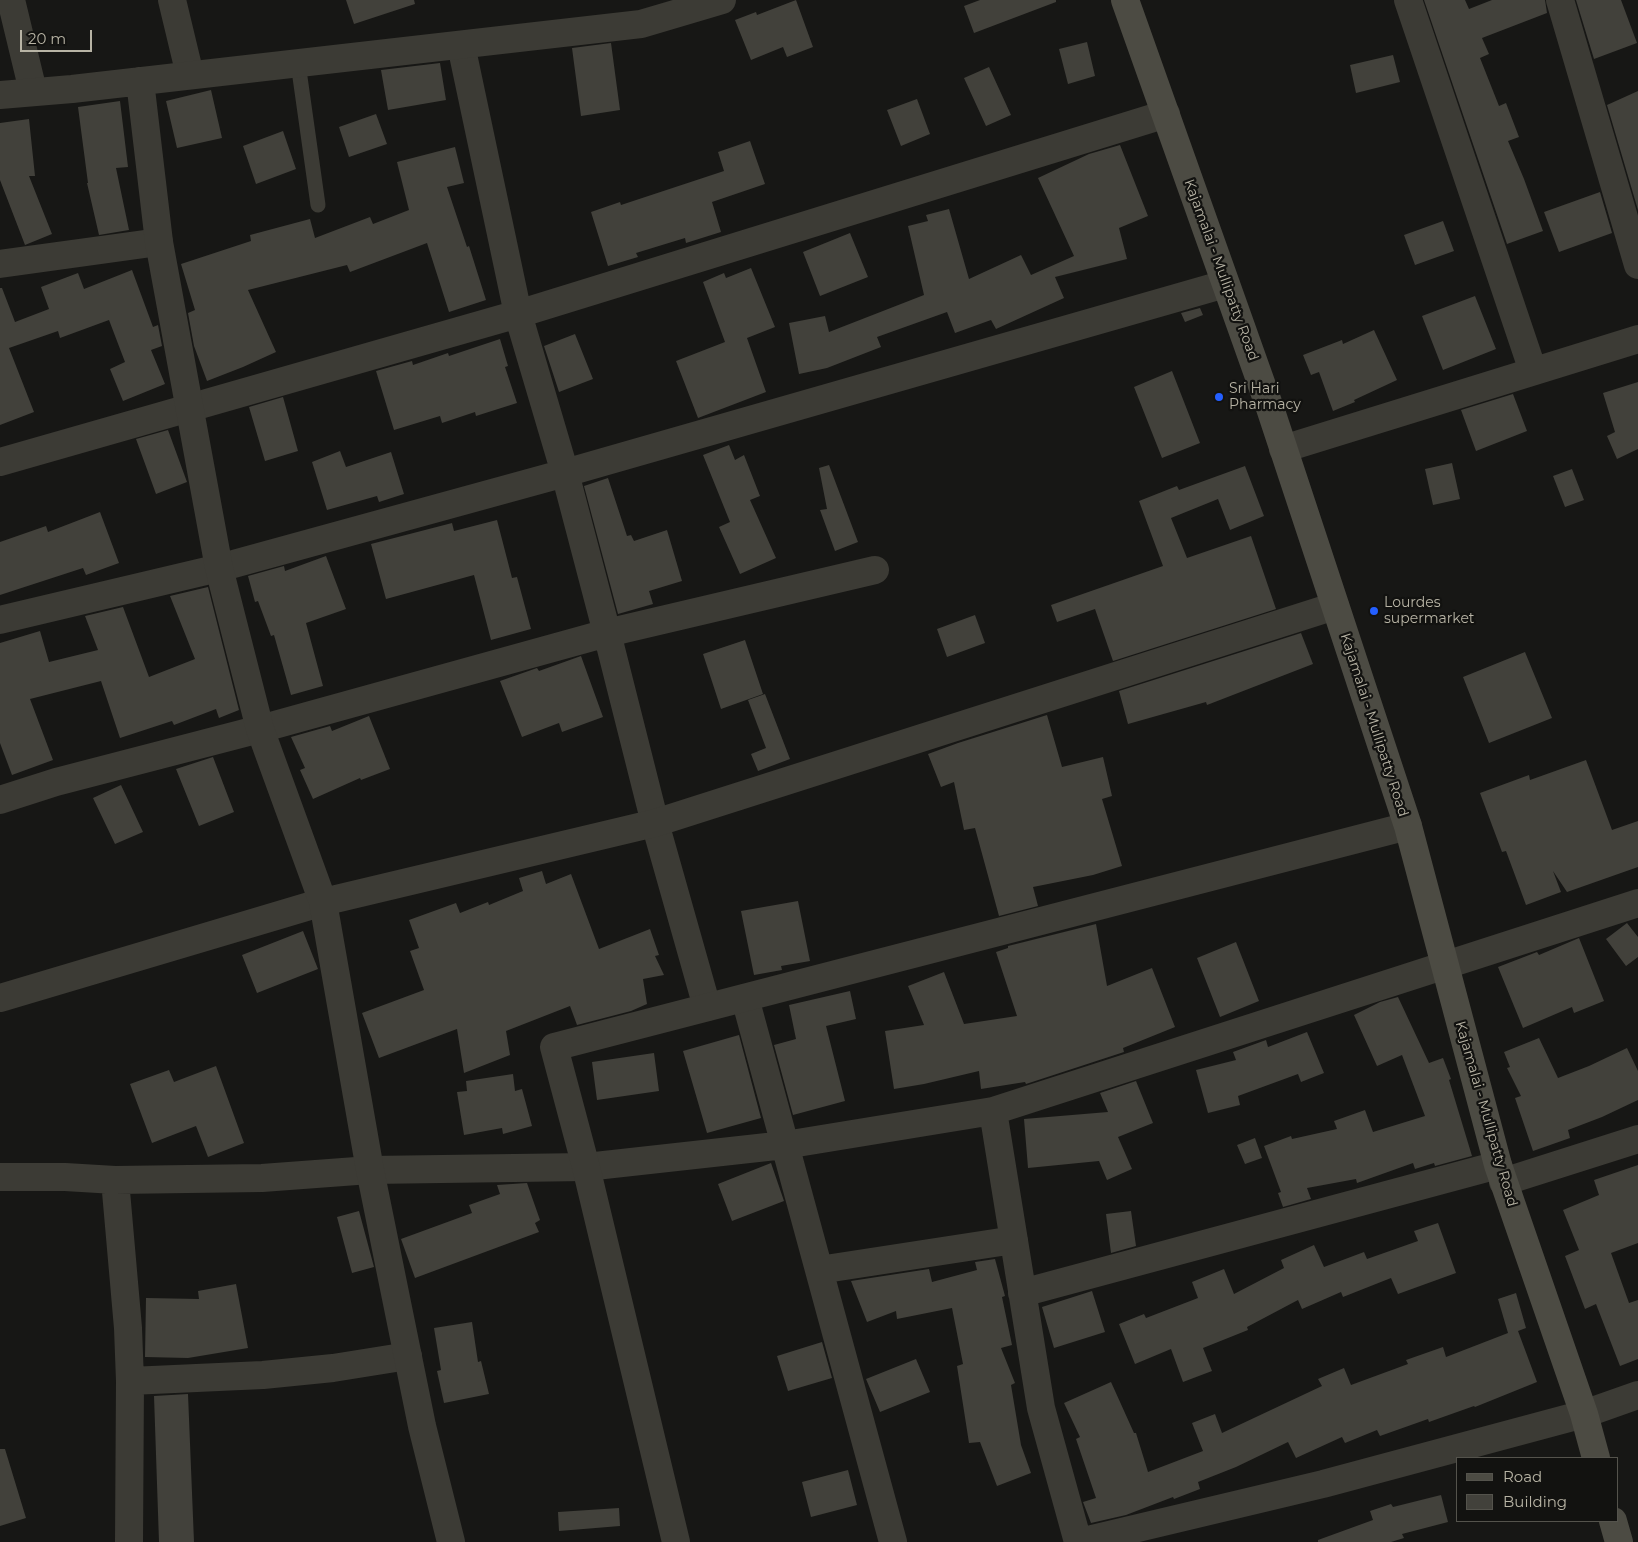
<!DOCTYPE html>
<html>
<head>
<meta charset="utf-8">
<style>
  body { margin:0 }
  #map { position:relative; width:1638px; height:1542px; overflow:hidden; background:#171715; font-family:Montserrat,sans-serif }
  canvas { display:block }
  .legend { position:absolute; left:1456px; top:1457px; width:162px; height:65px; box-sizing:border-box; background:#121210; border:1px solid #54534c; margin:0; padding:6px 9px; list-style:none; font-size:15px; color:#b8b4a5 }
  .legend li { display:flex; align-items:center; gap:10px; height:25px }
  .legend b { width:25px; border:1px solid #54534c }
  .scale { position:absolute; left:20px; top:30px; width:72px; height:22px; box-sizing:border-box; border:2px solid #b8b4a5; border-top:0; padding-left:6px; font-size:15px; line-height:18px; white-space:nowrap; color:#b8b4a5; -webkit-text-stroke:4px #121210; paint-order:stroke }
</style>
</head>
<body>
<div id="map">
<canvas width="1638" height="1542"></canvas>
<ul class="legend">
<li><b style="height:6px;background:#4c4b43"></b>Road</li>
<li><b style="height:14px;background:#42413b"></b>Building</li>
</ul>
<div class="scale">20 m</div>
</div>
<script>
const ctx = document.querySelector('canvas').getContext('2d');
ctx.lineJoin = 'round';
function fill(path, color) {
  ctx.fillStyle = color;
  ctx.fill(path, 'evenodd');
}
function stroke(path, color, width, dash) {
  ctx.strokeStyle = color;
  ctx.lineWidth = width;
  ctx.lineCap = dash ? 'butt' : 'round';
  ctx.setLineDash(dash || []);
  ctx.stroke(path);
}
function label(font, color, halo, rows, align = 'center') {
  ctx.font = font + ' Montserrat,sans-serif';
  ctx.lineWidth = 4.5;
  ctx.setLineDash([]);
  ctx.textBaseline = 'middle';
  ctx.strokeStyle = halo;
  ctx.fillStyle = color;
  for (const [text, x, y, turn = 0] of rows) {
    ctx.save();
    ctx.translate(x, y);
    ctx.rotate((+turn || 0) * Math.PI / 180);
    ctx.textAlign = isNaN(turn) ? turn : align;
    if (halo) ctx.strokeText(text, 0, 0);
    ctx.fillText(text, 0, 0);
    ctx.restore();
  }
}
fill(new Path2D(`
  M 346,0 L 414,0 L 415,4 L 354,24 Z
  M 796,0 L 813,47 L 787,57 L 783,47 L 751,60 L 735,20 L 756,12 L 757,15 Z
  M 980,0 L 1056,0 L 1056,2 L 974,33 L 964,6 Z
  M 1424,0 L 1465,0 L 1469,9 L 1492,0 L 1545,0 L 1547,13 L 1482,38 L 1489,54 L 1480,58 L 1499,106 L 1506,103 L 1519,137 L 1508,141 L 1524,179 L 1543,231 L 1507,244 Z
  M 1576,0 L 1621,0 L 1637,43 L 1594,59 Z
  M 1087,42 L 1095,76 L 1068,84 L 1059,49 Z
  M 611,43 L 620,110 L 581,116 L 572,48 Z
  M 1393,55 L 1400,82 L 1356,93 L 1350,65 Z
  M 440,63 L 446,100 L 388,110 L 381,70 Z
  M 989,67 L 1011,115 L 986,126 L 964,78 Z
  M 211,90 L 222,138 L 177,148 L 166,101 Z
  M 1638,91 L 1638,210 L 1607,105 Z
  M 917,99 L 930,134 L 901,146 L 887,110 Z
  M 120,101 L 128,167 L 116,168 L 129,230 L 99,235 L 87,183 L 88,183 L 78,107 Z
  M 376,114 L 387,144 L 349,157 L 339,127 Z
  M 29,119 L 35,176 L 29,176 L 52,234 L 25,245 L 0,180 L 0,123 Z
  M 283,131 L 296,169 L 256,184 L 243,146 Z
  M 750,141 L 765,184 L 712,202 L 721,232 L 686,243 L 685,238 L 636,253 L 638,257 L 608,266 L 591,212 L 620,202 L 621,205 L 724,171 L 718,152 Z
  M 1120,145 L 1148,216 L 1119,228 L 1127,259 L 1055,277 L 1064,298 L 996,329 L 991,320 L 955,333 L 947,312 L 877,337 L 881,347 L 827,368 L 799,374 L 789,323 L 825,316 L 829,332 L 924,295 L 908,226 L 928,221 L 926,215 L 949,209 L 969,279 L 1021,255 L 1031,275 L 1074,256 L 1038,178 L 1089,154 Z
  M 455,147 L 464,183 L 447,187 L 467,247 L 469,246 L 486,300 L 449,312 L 427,243 L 350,272 L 347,265 L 248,290 L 276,352 L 243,367 L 207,381 L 194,346 L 188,313 L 195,310 L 181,264 L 251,241 L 250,235 L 310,219 L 315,238 L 370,217 L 373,224 L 409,210 L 397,162 Z
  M 1600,192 L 1612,233 L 1559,252 L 1544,212 Z
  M 1443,221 L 1454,251 L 1415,265 L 1404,235 Z
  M 850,233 L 868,277 L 820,296 L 803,252 Z
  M 751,268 L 775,327 L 747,338 L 766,392 L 698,418 L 676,361 L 725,342 L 703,282 L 724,273 L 726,278 Z
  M 132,270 L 153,327 L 158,325 L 162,346 L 151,350 L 165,384 L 123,401 L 110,369 L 125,362 L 109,320 L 60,338 L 58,331 L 9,348 L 34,412 L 0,425 L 0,288 L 2,288 L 15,322 L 49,309 L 41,287 L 78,273 L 84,289 Z
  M 1475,296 L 1496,349 L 1443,370 L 1422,316 Z
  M 1200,308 L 1203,315 L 1185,322 L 1181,313 Z
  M 1374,330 L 1397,380 L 1354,400 L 1355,402 L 1333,411 L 1319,372 L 1311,375 L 1303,355 L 1342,340 L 1343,344 Z
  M 575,334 L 593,379 L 559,392 L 544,346 Z
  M 500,339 L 508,366 L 505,367 L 517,403 L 476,416 L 475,412 L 442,423 L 440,416 L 394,430 L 376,371 L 412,361 L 413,365 L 448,353 L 449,356 Z
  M 1172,371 L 1200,443 L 1162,458 L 1134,387 Z
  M 1638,382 L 1638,449 L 1617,459 L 1607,436 L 1615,432 L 1603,393 Z
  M 1513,394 L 1527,431 L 1476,451 L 1461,410 Z
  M 283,397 L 298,451 L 265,461 L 249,407 Z
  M 168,430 L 187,482 L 156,494 L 136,439 Z
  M 729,445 L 735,460 L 744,455 L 760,496 L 750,500 L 776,558 L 740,574 L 719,527 L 730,522 L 703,455 Z
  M 340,451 L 346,467 L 391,452 L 404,494 L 379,502 L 377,496 L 327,510 L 312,462 Z
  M 1452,463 L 1460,499 L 1433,505 L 1425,469 Z
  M 829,465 L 858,542 L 835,551 L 820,510 L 827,509 L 819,468 Z
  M 1245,466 L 1264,516 L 1230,530 L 1218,499 L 1171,518 L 1187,558 L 1251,536 L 1276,609 L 1113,661 L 1095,609 L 1057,622 L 1051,605 L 1163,566 L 1139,501 L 1177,486 L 1179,490 Z
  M 1572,469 L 1584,500 L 1565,507 L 1553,476 Z
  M 608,478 L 627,536 L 631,535 L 634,541 L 667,530 L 682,581 L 649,591 L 653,604 L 618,614 L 584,486 Z
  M 100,512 L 119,563 L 86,575 L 83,568 L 0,595 L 0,542 L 46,526 L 48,532 Z
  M 497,520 L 512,578 L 517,577 L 531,629 L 491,640 L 474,575 L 386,599 L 371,544 L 452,523 L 454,531 Z
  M 326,556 L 346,609 L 306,623 L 323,686 L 291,695 L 274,635 L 271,636 L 258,601 L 255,602 L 248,576 L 284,566 L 285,571 Z
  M 208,587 L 239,710 L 219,718 L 216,709 L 174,725 L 172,721 L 120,738 L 101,681 L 30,699 L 53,760 L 12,775 L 0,743 L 0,643 L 40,631 L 49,662 L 98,650 L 85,616 L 123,607 L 149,677 L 195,659 L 170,596 Z
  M 975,615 L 985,643 L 947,657 L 937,629 Z
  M 1301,633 L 1313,664 L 1207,705 L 1206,702 L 1128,724 L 1119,691 Z
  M 745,640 L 763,694 L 721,709 L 703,654 Z
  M 1525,652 L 1552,718 L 1489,743 L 1463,677 Z
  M 581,656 L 603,717 L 562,732 L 559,723 L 522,737 L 500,681 L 537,668 L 539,671 Z
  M 765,694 L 790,759 L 758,771 L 751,754 L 766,748 L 748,700 Z
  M 1047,715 L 1062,767 L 1103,757 L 1112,796 L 1102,799 L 1122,866 L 1093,875 L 1033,887 L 1038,906 L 999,916 L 975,828 L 964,830 L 954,782 L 941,787 L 928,754 L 958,743 Z
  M 369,716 L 390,769 L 361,780 L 360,778 L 313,799 L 300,770 L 305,768 L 291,737 L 330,726 L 332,731 Z
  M 213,757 L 234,812 L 199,826 L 176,769 Z
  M 1586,760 L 1612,830 L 1638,821 L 1638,867 L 1567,892 L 1553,871 L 1561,892 L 1526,905 L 1506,851 L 1502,852 L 1480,793 L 1529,775 L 1530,780 Z
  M 121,785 L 143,832 L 115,844 L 93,798 Z
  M 542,871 L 546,884 L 571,874 L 599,949 L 650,929 L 659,955 L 655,956 L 664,975 L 643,979 L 647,1004 L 631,1011 L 577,1025 L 570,1006 L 506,1031 L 510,1055 L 464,1073 L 457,1029 L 379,1058 L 362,1013 L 424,990 L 410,951 L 419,948 L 409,920 L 456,903 L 460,913 L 488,902 L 489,905 L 523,891 L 519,878 Z
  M 798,901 L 810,961 L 781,966 L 782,970 L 754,975 L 741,911 Z
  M 1627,923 L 1638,937 L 1638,957 L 1626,966 L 1606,939 Z
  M 1096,924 L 1107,986 L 1152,968 L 1175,1027 L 1123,1048 L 1124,1052 L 1026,1084 L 1025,1082 L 981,1089 L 979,1071 L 924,1084 L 894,1089 L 885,1031 L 924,1025 L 908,986 L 944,972 L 964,1024 L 1017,1016 L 996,952 L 1008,948 L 1008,946 Z
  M 303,931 L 318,969 L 257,993 L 242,955 Z
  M 1579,938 L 1604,1001 L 1574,1013 L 1572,1007 L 1523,1028 L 1498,967 L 1537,952 L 1539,955 Z
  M 1236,942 L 1259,1001 L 1220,1017 L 1197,958 Z
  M 850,991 L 856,1019 L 826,1026 L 845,1101 L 793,1115 L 774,1045 L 796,1039 L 789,1005 Z
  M 1398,997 L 1429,1063 L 1443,1058 L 1451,1079 L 1449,1080 L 1472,1156 L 1435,1166 L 1434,1163 L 1415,1169 L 1413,1163 L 1357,1183 L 1356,1179 L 1307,1188 L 1311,1199 L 1283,1207 L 1278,1193 L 1281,1192 L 1264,1146 L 1291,1136 L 1292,1139 L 1337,1129 L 1334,1121 L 1365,1110 L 1373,1132 L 1425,1116 L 1402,1055 L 1377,1066 L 1354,1015 L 1380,1002 Z
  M 1307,1032 L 1324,1073 L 1301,1082 L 1298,1074 L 1238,1096 L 1240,1105 L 1208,1113 L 1196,1070 L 1236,1060 L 1233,1052 L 1266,1040 L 1268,1047 Z
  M 739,1035 L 761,1118 L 707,1133 L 683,1051 Z
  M 1539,1038 L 1558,1078 L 1589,1066 L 1627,1048 L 1638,1071 L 1638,1100 L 1602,1117 L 1568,1130 L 1570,1138 L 1533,1151 L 1515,1098 L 1521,1096 L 1507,1068 L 1510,1067 L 1504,1052 Z
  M 654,1053 L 659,1091 L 597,1100 L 592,1062 Z
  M 216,1066 L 244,1143 L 208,1157 L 196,1126 L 152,1143 L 130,1084 L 169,1070 L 174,1082 Z
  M 513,1074 L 515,1091 L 522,1089 L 532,1126 L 503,1134 L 502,1128 L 464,1135 L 457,1092 L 467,1091 L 466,1081 Z
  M 1136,1081 L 1153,1123 L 1118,1137 L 1132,1169 L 1107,1180 L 1099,1161 L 1028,1168 L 1024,1119 L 1108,1112 L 1100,1093 Z
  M 1255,1138 L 1262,1158 L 1245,1164 L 1237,1145 Z
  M 771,1163 L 784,1201 L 732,1221 L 718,1184 Z
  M 1638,1165 L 1638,1243 L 1611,1253 L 1629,1303 L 1638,1300 L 1638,1359 L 1620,1366 L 1596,1304 L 1585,1309 L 1565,1256 L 1579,1250 L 1563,1210 L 1599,1195 L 1594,1180 Z
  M 527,1183 L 540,1220 L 535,1223 L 539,1232 L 415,1278 L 401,1239 L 472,1213 L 469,1205 L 500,1194 L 497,1185 Z
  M 359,1211 L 374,1267 L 352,1273 L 337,1217 Z
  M 1131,1211 L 1136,1246 L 1111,1253 L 1106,1214 Z
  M 1438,1223 L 1456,1273 L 1398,1294 L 1391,1278 L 1343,1297 L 1341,1292 L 1302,1309 L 1298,1300 L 1247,1327 L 1248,1330 L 1203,1348 L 1212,1371 L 1183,1382 L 1171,1349 L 1135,1364 L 1119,1324 L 1144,1314 L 1146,1318 L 1198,1298 L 1192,1282 L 1224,1269 L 1234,1294 L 1284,1268 L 1281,1260 L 1314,1245 L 1324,1267 L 1364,1252 L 1367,1259 L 1418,1241 L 1414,1231 Z
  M 995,1259 L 1005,1296 L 1002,1297 L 1012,1345 L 1001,1348 L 1015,1383 L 1011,1385 L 1021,1445 L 1031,1473 L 997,1486 L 980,1442 L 969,1443 L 957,1366 L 963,1364 L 952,1308 L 897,1319 L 896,1311 L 867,1322 L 851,1281 L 929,1269 L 932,1282 L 977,1270 L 975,1262 Z
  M 236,1284 L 248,1348 L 188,1358 L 145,1357 L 146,1298 L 199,1299 L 198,1291 Z
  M 1092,1291 L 1105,1332 L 1054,1348 L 1042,1307 Z
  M 1516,1293 L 1526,1328 L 1518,1331 L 1537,1382 L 1475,1407 L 1474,1406 L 1429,1422 L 1428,1419 L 1380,1436 L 1377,1430 L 1345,1443 L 1342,1437 L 1296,1458 L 1288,1442 L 1236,1467 L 1198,1482 L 1200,1489 L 1174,1499 L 1173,1497 L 1126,1515 L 1091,1523 L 1083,1502 L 1096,1498 L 1076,1439 L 1080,1437 L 1064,1403 L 1111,1382 L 1134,1433 L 1136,1433 L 1148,1472 L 1203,1451 L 1192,1423 L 1215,1414 L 1222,1433 L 1322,1386 L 1318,1379 L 1344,1368 L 1351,1385 L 1408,1364 L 1406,1360 L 1443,1347 L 1446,1357 L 1508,1333 L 1498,1299 Z
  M 472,1322 L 478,1362 L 481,1361 L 489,1394 L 444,1403 L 437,1371 L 441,1370 L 434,1328 Z
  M 822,1342 L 832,1378 L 788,1391 L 777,1356 Z
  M 916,1359 L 930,1392 L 880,1412 L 866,1379 Z
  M 188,1394 L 194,1542 L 159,1542 L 154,1396 Z
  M 0,1449 L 5,1449 L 26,1518 L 0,1526 Z
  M 848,1470 L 857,1505 L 811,1517 L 802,1482 Z
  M 1441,1495 L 1448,1522 L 1402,1534 L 1404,1538 L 1391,1542 L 1318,1542 L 1318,1540 L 1373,1520 L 1370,1511 L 1391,1504 L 1393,1507 Z
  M 619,1508 L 620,1526 L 559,1531 L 558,1512 Z`), '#42413b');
stroke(new Path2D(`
  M 298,63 L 318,205`), '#3c3b35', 15);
stroke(new Path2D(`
  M 11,0 L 33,91
  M 172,0 L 190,75
  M 1408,0 L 1533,371
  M 1560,0 L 1638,265
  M 461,45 L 518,314 L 565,473 L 607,633 L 655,823 L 707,1007
  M 0,264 L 159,242
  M 1283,449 L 1638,339
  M 0,462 L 518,314 L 1166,114
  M 0,620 L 219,568 L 565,473 L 1225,284
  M 0,800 L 56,782 L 260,729 L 607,633 L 875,570
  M 0,998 L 323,902
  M 745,998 L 893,1542
  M 993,1111 L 1041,1408 L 1078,1542
  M 0,1177 L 65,1177 L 115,1180 L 262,1178 L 370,1170 L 586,1167 L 785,1145 L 993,1111 L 1638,903
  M 115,1180 L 128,1328 L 130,1381 L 129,1542
  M 1503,1182 L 1638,1139
  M 819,1270 L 1014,1240
  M 1022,1293 L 1498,1165
  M 130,1381 L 263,1375 L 333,1368 L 408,1356
  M 1079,1542 L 1323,1484 L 1584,1414 L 1638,1395`), '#3c3b35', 28);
stroke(new Path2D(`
  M 140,81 L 159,242 L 219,568 L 260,729 L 323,902 L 370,1170 L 422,1426 L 451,1542
  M 0,95 L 72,89 L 641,24 L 722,0
  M 323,902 L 655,823 L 1335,606
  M 676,1542 L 586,1167 L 554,1047 L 1408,826`), '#3c3b35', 28);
stroke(new Path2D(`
  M 1125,0 L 1270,408 L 1408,826 L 1498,1165 L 1584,1414 L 1596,1458
  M 1613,1521 L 1619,1542`), '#4c4b43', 28);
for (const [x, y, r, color] of [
  [1219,397,5,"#245fff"],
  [1374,611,5,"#245fff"]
]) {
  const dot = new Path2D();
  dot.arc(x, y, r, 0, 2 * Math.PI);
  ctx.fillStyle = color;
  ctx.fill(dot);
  stroke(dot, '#121210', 2);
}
label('14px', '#b8b4a5', '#121210', [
  ["Kajamalai - Mullipatty Road",1221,270,70],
  ["Kajamalai - Mullipatty Road",1374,725,72],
  ["Kajamalai - Mullipatty Road",1486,1114,74]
]);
label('14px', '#b8b4a5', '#121210', [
  ["Sri Hari",1229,389],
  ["Pharmacy",1229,405],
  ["Lourdes",1384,603],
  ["supermarket",1384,619]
], 'left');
</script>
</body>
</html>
